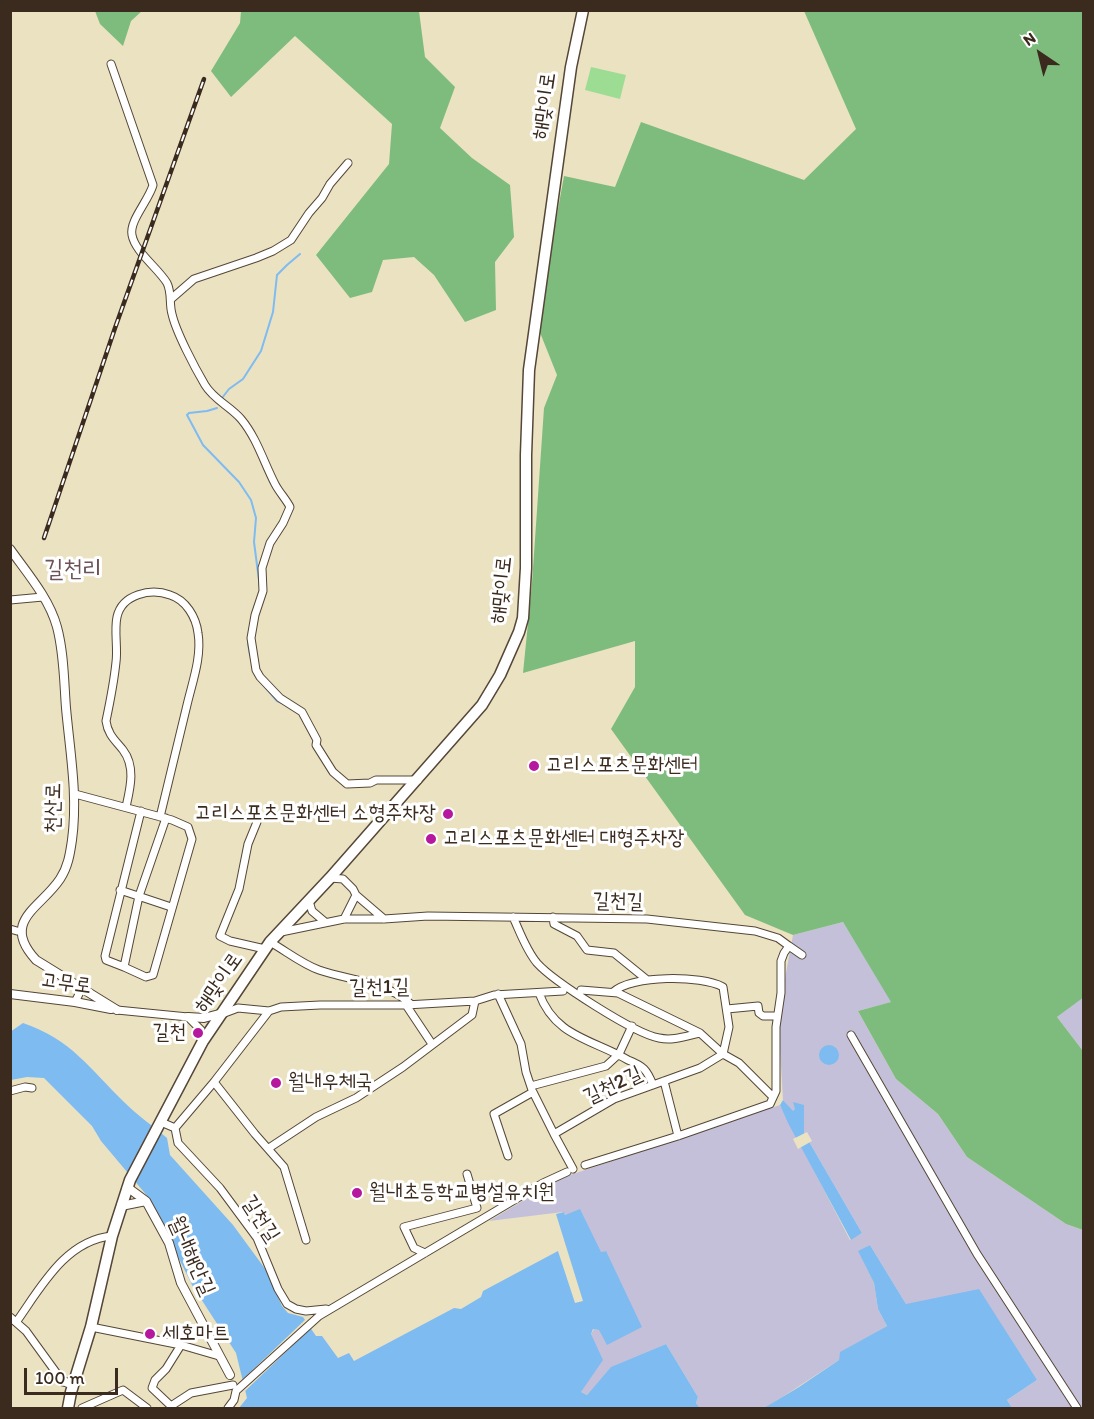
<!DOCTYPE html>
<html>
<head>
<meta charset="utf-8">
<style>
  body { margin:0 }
  #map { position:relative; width:1094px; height:1419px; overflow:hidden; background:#ebe2c2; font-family:Itim,sans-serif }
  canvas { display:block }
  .frame { position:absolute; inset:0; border:12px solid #3b2a1e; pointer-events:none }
  .north { position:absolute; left:1010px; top:24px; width:60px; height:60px; -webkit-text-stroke:4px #fff; paint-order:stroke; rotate:325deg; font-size:16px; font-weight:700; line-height:24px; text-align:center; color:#3b2a1e }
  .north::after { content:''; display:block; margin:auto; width:21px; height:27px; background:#3b2a1e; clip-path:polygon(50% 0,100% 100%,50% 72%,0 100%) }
  .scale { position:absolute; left:24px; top:1368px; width:94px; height:27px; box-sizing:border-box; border:3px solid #3b2a1e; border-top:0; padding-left:8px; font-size:18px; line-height:21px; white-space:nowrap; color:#3b2a1e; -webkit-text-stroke:4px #fff; paint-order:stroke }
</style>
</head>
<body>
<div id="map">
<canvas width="1094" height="1419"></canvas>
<div class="frame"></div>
<div class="north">N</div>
<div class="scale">100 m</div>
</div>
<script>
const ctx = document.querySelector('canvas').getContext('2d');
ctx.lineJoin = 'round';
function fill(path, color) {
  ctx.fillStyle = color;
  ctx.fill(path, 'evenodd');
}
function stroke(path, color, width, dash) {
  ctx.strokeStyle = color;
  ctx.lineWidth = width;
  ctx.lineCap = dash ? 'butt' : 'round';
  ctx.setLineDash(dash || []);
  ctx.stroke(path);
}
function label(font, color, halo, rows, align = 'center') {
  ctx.font = font + ' Itim,"Poor Story",sans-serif';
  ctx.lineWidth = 6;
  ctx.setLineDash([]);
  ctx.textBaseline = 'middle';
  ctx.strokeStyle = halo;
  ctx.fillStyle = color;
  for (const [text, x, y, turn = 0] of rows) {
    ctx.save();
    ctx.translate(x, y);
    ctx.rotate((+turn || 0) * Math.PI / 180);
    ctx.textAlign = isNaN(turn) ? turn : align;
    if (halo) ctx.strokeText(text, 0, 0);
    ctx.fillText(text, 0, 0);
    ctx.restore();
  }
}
fill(new Path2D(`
  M 843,922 L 892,1002 L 858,1011 L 896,1079 L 938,1114 L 967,1157 L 1066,1224 L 1083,1230 L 1083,1408 L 1012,1408 L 1007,1400 L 1037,1380 L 906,1304 L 870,1245 L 859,1252 L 874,1283 L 878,1309 L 887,1326 L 841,1352 L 839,1360 L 767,1407 L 700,1408 L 696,1403 L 698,1397 L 666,1344 L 612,1367 L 587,1395 L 581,1392 L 591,1334 L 594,1329 L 599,1330 L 605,1251 L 601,1253 L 563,1212 L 489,1221 L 561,1178 L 780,1105 L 850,1240 L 862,1233 L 804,1133 L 804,1105 L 793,1112 L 783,1100 L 778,1016 L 793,935 Z
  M 1083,997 L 1083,1051 L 1057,1017 Z`), '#c5c0da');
fill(new Path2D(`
  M 591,67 L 626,75 L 620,99 L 585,90 Z`), '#9ddd93');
fill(new Path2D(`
  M 95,11 L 142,11 L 131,21 L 123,46 L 100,24 Z
  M 241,11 L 419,11 L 425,57 L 455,87 L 440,128 L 472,158 L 510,185 L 514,237 L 495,262 L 496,310 L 465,322 L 434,275 L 414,257 L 383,260 L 372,292 L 350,298 L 316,255 L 389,164 L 392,124 L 295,36 L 231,97 L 211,71 L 240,23 Z
  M 804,11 L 1083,11 L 1084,997 L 1057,1017 L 1083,1051 L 1083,1230 L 1066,1224 L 967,1157 L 938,1114 L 896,1079 L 858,1011 L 891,1002 L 843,922 L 793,935 L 745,915 L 611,729 L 635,687 L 635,641 L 523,673 L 532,583 L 544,408 L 557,375 L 537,325 L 564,176 L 615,187 L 641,122 L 804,180 L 856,129 Z`), '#7ebc7d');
fill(new Path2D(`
  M 23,1023 C 71,1039 90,1069 124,1102 C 137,1115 153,1126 167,1138 L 170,1155 L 233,1225 L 266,1270 L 282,1306 L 288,1313 L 303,1317 L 316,1336 L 322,1336 L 338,1358 L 349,1353 L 354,1361 L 454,1308 L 461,1309 L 481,1297 L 483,1291 L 558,1251 L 575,1303 L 583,1301 L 556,1214 L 564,1212 L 565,1215 L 580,1209 L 601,1252 L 606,1251 L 642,1327 L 607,1345 L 599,1330 L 593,1329 L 591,1334 L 603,1360 L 581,1392 L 587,1395 L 611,1367 L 666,1344 L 698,1397 L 696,1403 L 700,1408 L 239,1408 L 247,1398 L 236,1353 L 192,1285 L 149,1198 L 101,1141 L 92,1126 L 44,1078 L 27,1077 L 11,1080 L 10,1032 Z
  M819 1055a10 10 0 1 1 20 0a10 10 0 1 1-20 0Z
  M 783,1100 L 793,1111 L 795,1109 L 793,1102 L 804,1105 L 804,1133 L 862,1233 L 851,1240 L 788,1123 L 780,1105 Z
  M 870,1245 L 906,1304 L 979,1289 L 1037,1380 L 1007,1400 L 1012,1408 L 764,1408 L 799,1387 L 839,1360 L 840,1352 L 887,1326 L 878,1309 L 874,1283 L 858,1251 Z`), '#7ebbf1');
fill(new Path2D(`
  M 807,1132 L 812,1141 L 798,1149 L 793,1139 Z
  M 307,1318 L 313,1326 L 244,1392 L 240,1382 Z`), '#ebe2c2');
stroke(new Path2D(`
  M 222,398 L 229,389 L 243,379 L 261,351 L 273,312 L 277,275 L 287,265 L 300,254
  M 217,408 L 207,411 L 189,413 L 187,415 L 203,445 L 239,482 L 251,500 L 256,518 L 254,542 L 260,588
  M 248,643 L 250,655
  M 259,680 L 277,701 L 282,703`), '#7ebbf1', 2);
const minor = new Path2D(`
  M 111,64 L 153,185 C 149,200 129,221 132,235 C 135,252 158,268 167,283 C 172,293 169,304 172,314 C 176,332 195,368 205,385 C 214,400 230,406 241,419 C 257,438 264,463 275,484 C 279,492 286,499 290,507 L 283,523 L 270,543 L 262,568 L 263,591 L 255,615 L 251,638 L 256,670 L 260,677 L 280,698 L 302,712 L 317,740 L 316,745 L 333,772 L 347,784 L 370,783 L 376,780 L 418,780
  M 171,299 L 194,279 L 256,258 L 273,251 L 291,240 L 309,213 L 322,198 L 330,184 L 348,163
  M 10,600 L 43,597
  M 75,794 L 172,820 L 188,827 L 192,839 L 153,975 L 146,977 L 124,967
  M 126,807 C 130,789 136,767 123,750 C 115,740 108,735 106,721 C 110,702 114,682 116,662 C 118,648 114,631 117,617 C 122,594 151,588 170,595 C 186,600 196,617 198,633 C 202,657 192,683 187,705 C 178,742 169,779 160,817
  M 141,811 L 105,956 L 106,960 L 124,967 L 139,896 L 166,818
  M 257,822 L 248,844 L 239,889 L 220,936 L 230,941 L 265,949
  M 330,878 L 343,879 L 353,889 L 356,895 L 384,919
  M 120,890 L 171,907
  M 309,901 L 312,911 L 325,922
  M 513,917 C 520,932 526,950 537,963 C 553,981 635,1034 659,1038 C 673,1041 686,1036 700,1033
  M 553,917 L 554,924 L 577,936 L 587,950 L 614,953 L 646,979
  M 344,919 L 356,895
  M 10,929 L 17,931
  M 281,932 L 344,919 L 384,919 L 428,916 L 647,919 L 755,931 L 778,938 L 789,946 L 784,953 L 781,961 L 781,993 L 776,1027 L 776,1091 L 770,1104 L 678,1136 L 585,1165
  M 270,942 C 286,951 302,964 319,970 C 351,981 386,981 412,1005
  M 789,946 L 802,955
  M 581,990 L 618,993 L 700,1033 L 723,1054 L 739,1063 L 773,1097
  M 539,993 C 555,1037 592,1039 628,1060 C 633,1062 640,1065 644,1069 C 648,1073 651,1080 653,1085
  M 498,994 L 521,1044 L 526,1072 L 532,1090
  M 75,1002 L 79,994 L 75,984
  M 406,1005 L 432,1044
  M 727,1009 L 758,1006 L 759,1013 L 763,1016 L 776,1016
  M 117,1010 L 188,1017 L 201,1030 L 203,1041
  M 222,1014 L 238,1008 L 269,1011 L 281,1007 L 320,1005 L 406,1005 L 475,1001 L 494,995 L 563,991
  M 851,1035 L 977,1254 L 1077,1408
  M 664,1081 L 678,1136
  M 214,1082 L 255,1134 L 284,1167 L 306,1240
  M 531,1086 L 606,1066 L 619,1054 L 632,1026
  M 10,1091 L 25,1087 L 32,1088
  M 161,1122 L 175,1128 L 178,1143 L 220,1188 L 257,1238 L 278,1289 L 287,1304 L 296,1309 L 306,1311 L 326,1309
  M 175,1128 L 214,1082 L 269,1011
  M 269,1148 L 316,1117 L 356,1098 L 403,1067 L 472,1015 L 475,1001
  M 508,1156 L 494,1114 L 533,1092 L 554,1134
  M 573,1169 L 554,1134 L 614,1099 L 700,1068 L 723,1054 L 729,1027 L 723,987 C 701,975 632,975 613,992
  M 425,1253 L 414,1248 L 404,1227 L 477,1208 L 467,1174
  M 10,1317 L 26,1331 L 63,1382
  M 17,1321 C 41,1287 66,1240 112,1236
  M 91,1327 L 181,1345 L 219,1356
  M 181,1345 L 166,1369 L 155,1380 L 152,1388 L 171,1406 L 191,1393 L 233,1385
  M 82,1408 L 123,1390 L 147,1408
  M 228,1408 L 234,1400 L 236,1391 L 319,1316 L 543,1183 L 567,1172`);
const tertiary = new Path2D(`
  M 10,549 C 27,573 49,598 57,627 C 64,653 64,682 66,708 C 70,752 78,796 72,840 C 70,854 68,867 60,879 C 41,908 0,921 36,960 L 117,1010
  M 10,994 L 75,1002 L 111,1009
  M 188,1017 L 204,1018 L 219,1014
  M 127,1187 L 146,1201
  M 121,1206 L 146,1201 L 169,1243 L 181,1283 L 230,1375
  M 61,1380 L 68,1383 L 75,1379`);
const primary = new Path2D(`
  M 68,1408 L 71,1392 L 91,1327 L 112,1236 L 130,1180 L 203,1041 L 270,942 L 330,878 L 482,705 L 500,675 L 519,632 L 523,618 L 526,568 L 526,455 L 529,370 L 571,67 L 583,10`);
stroke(minor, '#554637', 9);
stroke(tertiary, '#554637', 10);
stroke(primary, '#554637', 13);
stroke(minor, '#fff', 7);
stroke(tertiary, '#fff', 8);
stroke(primary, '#fff', 10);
const rail = new Path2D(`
  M 44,538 L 115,328 L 204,79`);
stroke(rail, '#3b2a1e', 4.5);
stroke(rail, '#fff', 2, [7]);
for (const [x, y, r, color] of [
  [534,766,6,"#b5179e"],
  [448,814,6,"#b5179e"],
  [431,839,6,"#b5179e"],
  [198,1033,6,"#b5179e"],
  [276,1083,6,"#b5179e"],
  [357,1193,6,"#b5179e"],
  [150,1334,6,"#b5179e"]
]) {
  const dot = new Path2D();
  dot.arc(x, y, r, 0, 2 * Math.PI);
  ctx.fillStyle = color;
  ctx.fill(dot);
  stroke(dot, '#fff', 2);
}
label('21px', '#3b2a1e', '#fff', [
  ["해맞이로",545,106,-82],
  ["해맞이로",502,590,-84],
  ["천산로",54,808,-89],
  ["길천길",618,902,1],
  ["해맞이로",219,983,-55],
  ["고무로",66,984,8],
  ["길천1길",379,988,-1],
  ["길천2길",613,1086,-25],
  ["길천길",260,1219,57],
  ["월내해안길",191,1256,66]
]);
label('21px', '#3b2a1e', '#fff', [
  ["고리스포츠문화센터",546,766],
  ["고리스포츠문화센터 소형주차장",436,814,"right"],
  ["고리스포츠문화센터 대형주차장",443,839],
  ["길천",186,1033,"right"],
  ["월내우체국",288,1083],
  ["월내초등학교병설유치원",369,1193],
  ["세호마트",162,1334]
], 'left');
label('24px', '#6d5257', '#fff', [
  ["길천리",73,570]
]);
</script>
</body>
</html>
